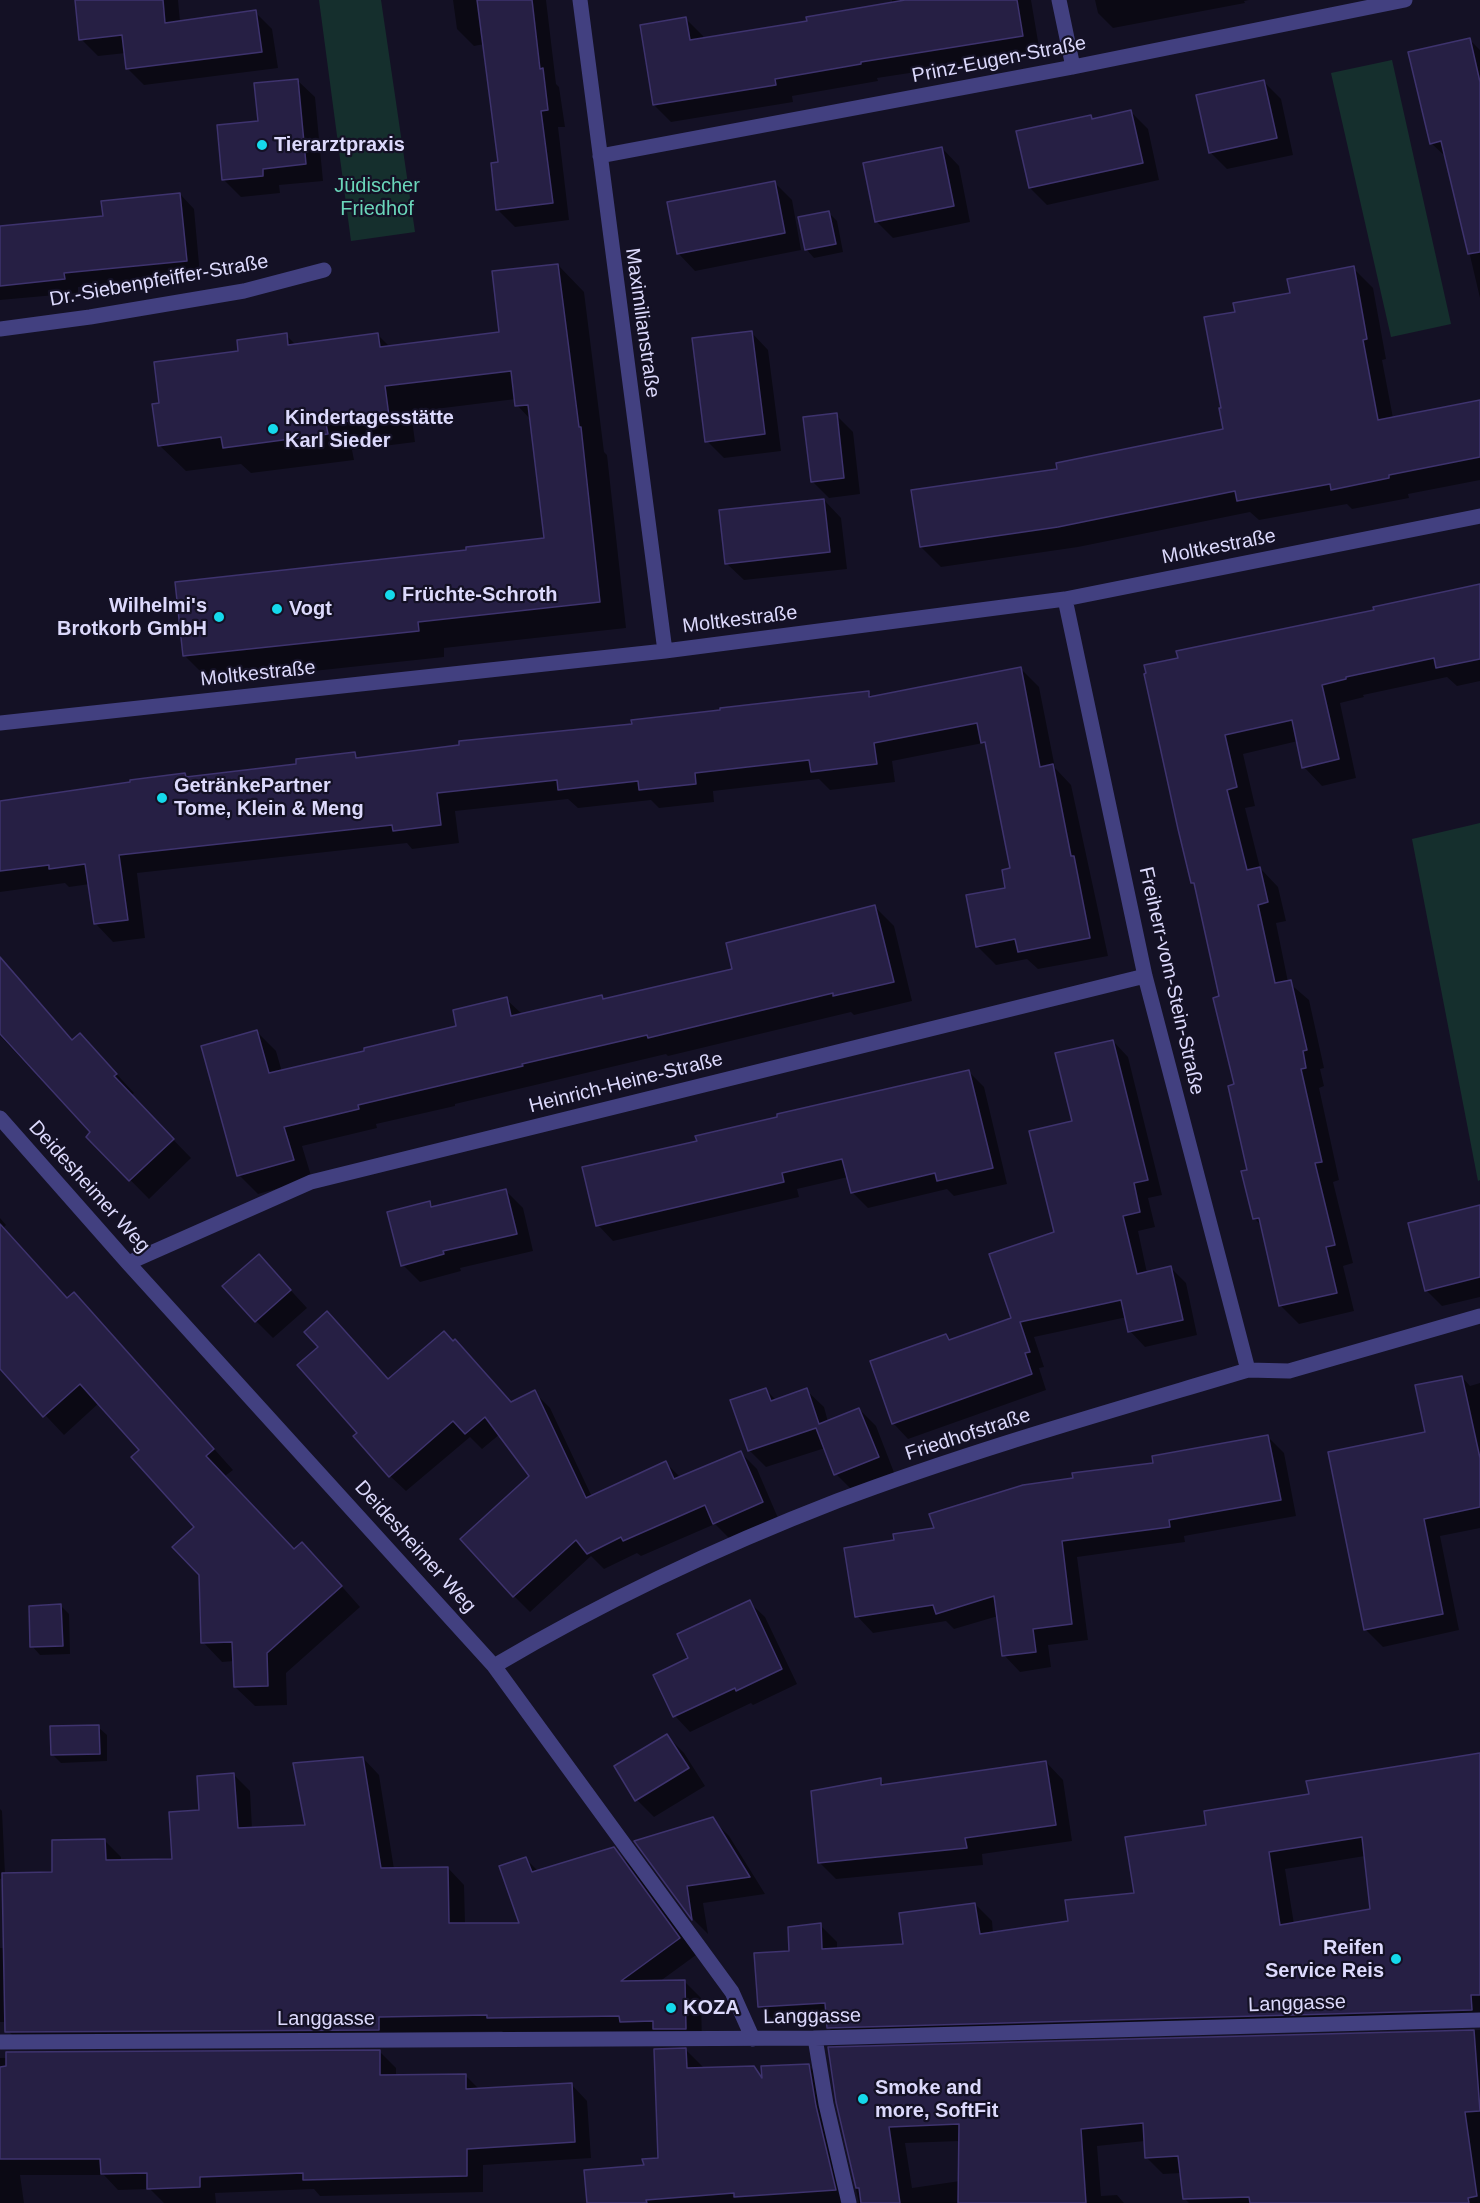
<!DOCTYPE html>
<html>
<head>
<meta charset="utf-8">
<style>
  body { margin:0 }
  canvas { display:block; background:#141125 }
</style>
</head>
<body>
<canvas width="1480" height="2203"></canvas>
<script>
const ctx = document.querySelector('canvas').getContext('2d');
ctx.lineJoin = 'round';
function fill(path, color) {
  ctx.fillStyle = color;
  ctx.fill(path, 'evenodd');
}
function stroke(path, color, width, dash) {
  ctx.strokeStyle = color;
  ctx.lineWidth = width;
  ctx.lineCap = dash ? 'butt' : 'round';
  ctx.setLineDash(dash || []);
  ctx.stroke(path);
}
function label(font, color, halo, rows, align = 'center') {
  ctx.font = font + ' Helvetica,sans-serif';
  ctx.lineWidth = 4.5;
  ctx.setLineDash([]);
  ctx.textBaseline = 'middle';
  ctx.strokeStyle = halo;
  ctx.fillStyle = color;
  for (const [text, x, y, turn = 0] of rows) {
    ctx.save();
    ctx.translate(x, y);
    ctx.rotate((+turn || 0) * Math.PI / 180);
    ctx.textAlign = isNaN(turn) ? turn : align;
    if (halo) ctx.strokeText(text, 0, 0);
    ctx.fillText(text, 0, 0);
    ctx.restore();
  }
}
fill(new Path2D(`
  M 319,0 L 381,0 L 415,232 L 351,241 Z
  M 1392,60 L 1451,324 L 1391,337 L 1331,73 Z
  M 1480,823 L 1480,1180 L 1478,1181 L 1412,839 Z`), '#152f2d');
fill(new Path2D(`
  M 77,0 L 178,0 L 180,22 L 255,12 L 272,29 L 278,68 L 144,85 L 127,68 L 126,53 L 98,56 L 81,39 Z
  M 453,0 L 546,0 L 556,84 L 559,87 L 565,127 L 558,127 L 569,220 L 515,227 L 497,209 L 500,164 L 484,44 L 474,46 L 457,29 Z
  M 892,0 L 1031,0 L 1040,53 L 877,78 L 878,81 L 792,96 L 793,102 L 671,122 L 654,105 L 686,19 L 703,36 L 704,39 L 808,22 L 892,4 Z
  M 1095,0 L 1249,0 L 1244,1 L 1245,3 L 1113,28 L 1098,13 Z
  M 1469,39 L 1480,50 L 1480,298 L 1447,158 L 1431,143 Z
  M 297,80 L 315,97 L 323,181 L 279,185 L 280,193 L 241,197 L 223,179 L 260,123 Z
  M 1264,82 L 1281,99 L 1293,155 L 1227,169 L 1210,152 Z
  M 1131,112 L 1148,129 L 1159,180 L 1047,205 L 1030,188 L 1090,117 L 1094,120 Z
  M 942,148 L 959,166 L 970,222 L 893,238 L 876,221 Z
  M 775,183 L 792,200 L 801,250 L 695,271 L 678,253 Z
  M 180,194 L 194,209 L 200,275 L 78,287 L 78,293 L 0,300 L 0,227 L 105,218 Z
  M 829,213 L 837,221 L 843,252 L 814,258 L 806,249 Z
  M 558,265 L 584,292 L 604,452 L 607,455 L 626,628 L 444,648 L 444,657 L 211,682 L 184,655 L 468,552 L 546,539 L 531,420 L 517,405 L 516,399 L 411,412 L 415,442 L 352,450 L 354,460 L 251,473 L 241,464 L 186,471 L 159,445 L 161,405 L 240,352 L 286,335 L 296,345 L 378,335 L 390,347 L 501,334 Z
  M 1353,268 L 1373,288 L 1386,359 L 1382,360 L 1393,418 L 1480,401 L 1480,480 L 1408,494 L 1409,498 L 1352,509 L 1347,504 L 1259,520 L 1250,512 L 1078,547 L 941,567 L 921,547 L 1059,470 L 1225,430 L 1223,409 L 1237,313 L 1292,294 Z
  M 751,332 L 768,350 L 781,451 L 724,458 L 707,441 Z
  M 836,415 L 853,432 L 860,494 L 829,498 L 812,481 Z
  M 824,500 L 841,518 L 847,569 L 744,580 L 726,563 Z
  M 1480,585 L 1480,681 L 1457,686 L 1447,677 L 1363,695 L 1364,697 L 1340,703 L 1356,778 L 1322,786 L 1304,767 L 1298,741 L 1243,754 L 1255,806 L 1245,808 L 1260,868 L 1278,887 L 1286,921 L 1276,923 L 1288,982 L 1309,1000 L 1324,1068 L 1320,1069 L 1324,1086 L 1319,1088 L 1339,1180 L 1333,1182 L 1353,1263 L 1343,1266 L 1354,1311 L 1299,1324 L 1280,1305 L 1262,1226 L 1254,1218 L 1249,1171 L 1221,997 L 1196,886 L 1193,882 L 1146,675 L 1376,611 Z
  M 1021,669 L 1039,687 L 1055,768 L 1071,785 L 1108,956 L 1038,969 L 1027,959 L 996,965 L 977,946 L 1007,889 L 1012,869 L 988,748 L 983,743 L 892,761 L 895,782 L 830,790 L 819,779 L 713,791 L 714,802 L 659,808 L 651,800 L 578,808 L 568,799 L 455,811 L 459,843 L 412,849 L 407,843 L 137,873 L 145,938 L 113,942 L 95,923 L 90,884 L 69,887 L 65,883 L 0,892 L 0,802 L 185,775 L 188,778 L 298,765 L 354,754 L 359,759 L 633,725 L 868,693 L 873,697 Z
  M 875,907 L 894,926 L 912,1001 L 854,1015 L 851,1012 L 668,1056 L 666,1054 L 455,1104 L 455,1106 L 376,1124 L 377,1128 L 302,1146 L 312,1179 L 258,1194 L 239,1175 L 257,1032 L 276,1051 L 282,1072 L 366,1052 L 458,1027 L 506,999 L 523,1015 L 602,997 L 605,1000 L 734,970 Z
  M 7,967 L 74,1041 L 98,1054 L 134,1093 L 131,1096 L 191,1158 L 149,1199 L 88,1137 L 92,1132 L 32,1066 L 30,1068 L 0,1036 L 0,973 Z
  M 1113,1041 L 1128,1057 L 1162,1195 L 1148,1198 L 1155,1227 L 1138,1231 L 1147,1273 L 1171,1268 L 1186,1283 L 1197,1335 L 1145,1347 L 1130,1331 L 1127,1317 L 1034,1337 L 1044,1367 L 1039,1368 L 1046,1390 L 908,1439 L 893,1423 L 946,1335 L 951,1341 L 1013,1319 L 1056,1233 L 1074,1122 Z
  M 968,1071 L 984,1087 L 1007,1184 L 954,1196 L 947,1189 L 868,1208 L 852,1192 L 848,1177 L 797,1189 L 799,1197 L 613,1241 L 598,1225 L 698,1142 Z
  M 506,1191 L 523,1208 L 533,1251 L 460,1268 L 461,1271 L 420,1282 L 403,1265 L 429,1202 L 435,1208 Z
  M 1480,1207 L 1480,1297 L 1442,1306 L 1427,1291 L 1410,1224 Z
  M 0,1218 L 6,1225 L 3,1228 L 68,1299 L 93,1314 L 233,1470 L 225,1476 L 295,1551 L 322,1564 L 360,1607 L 286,1673 L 287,1705 L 255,1706 L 235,1687 L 234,1661 L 222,1662 L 203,1642 L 196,1527 L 141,1450 L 99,1403 L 64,1435 L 0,1367 Z
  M 259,1256 L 307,1308 L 273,1338 L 256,1321 Z
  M 327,1313 L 389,1380 L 455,1341 L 512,1403 L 534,1392 L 550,1408 L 592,1497 L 666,1463 L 681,1478 L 741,1453 L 757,1469 L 778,1518 L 730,1539 L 715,1524 L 641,1556 L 637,1553 L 604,1569 L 591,1556 L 530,1612 L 514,1596 L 531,1476 L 500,1434 L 482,1449 L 470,1437 L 406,1491 L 390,1476 L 359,1433 L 320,1347 Z
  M 1462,1377 L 1470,1386 L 1480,1383 L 1480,1528 L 1440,1536 L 1459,1630 L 1383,1647 L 1366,1630 L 1330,1453 L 1426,1433 Z
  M 766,1390 L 776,1400 L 806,1390 L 824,1407 L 828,1422 L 859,1409 L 876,1426 L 895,1475 L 853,1491 L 836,1474 L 825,1448 L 766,1467 L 749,1450 Z
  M 1268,1437 L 1284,1453 L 1296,1516 L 1184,1536 L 1185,1542 L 1077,1557 L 1088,1640 L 1048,1645 L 1051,1667 L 1020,1672 L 1004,1655 L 998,1616 L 954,1629 L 946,1621 L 873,1633 L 857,1616 L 896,1541 L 1075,1480 L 1155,1464 Z
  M 749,1602 L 765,1617 L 797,1684 L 753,1705 L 751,1703 L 690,1732 L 675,1716 L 655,1675 L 690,1658 Z
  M 61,1606 L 69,1614 L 70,1654 L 40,1655 L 32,1646 Z
  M 98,1727 L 107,1735 L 107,1761 L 61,1763 L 52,1754 Z
  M 667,1736 L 684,1753 L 705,1786 L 654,1817 L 637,1800 L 616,1766 Z
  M 1480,1755 L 1480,2027 L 845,2044 L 828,2027 L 828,2020 L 776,2023 L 759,2006 L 791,1953 L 820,1925 L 837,1942 L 837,1950 L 904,1946 L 975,1904 L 992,1921 L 993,1934 L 1070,1922 L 1136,1894 L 1208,1826 L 1311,1795 ZM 1365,1856 L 1372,1910 L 1294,1924 L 1285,1869 Z
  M 363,1758 L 379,1775 L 394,1869 L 448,1868 L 464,1885 L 465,1924 L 521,1924 L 526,1859 L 538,1871 L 614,1849 L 630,1865 L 696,1955 L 659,1982 L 684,1981 L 701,1998 L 702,2045 L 505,2034 L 502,2031 L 395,2033 L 26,2048 L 9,2032 L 9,2022 L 0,2022 L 0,1948 L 6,1948 L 4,1878 L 0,1879 L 0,1809 L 2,1811 L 5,1875 L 54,1873 L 105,1841 L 121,1857 L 121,1861 L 174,1861 L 201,1811 L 233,1774 L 250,1791 L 252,1829 L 307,1827 Z
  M 1046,1762 L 1063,1780 L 1072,1841 L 982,1854 L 983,1865 L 836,1879 L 819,1862 L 880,1780 L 886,1786 Z
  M 712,1819 L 729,1836 L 765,1894 L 703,1903 L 708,1934 L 693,1919 L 636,1842 Z
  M 1480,2030 L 1480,2203 L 1189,2203 L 1184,2198 L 1182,2173 L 1163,2174 L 1146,2157 L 1145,2141 L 1097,2146 L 1101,2196 L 1117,2195 L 1124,2203 L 859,2203 L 837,2102 L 829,2049 ZM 960,2141 L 960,2181 L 912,2188 L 905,2143 Z
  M 686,2050 L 703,2067 L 703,2069 L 753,2068 L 764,2078 L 809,2066 L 826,2083 L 851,2203 L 588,2203 L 659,2159 Z
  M 379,2051 L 396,2068 L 396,2076 L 465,2075 L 480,2090 L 571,2084 L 587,2101 L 591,2158 L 483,2165 L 483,2192 L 320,2196 L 314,2189 L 215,2193 L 216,2203 L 164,2203 L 150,2189 L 118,2190 L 104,2175 L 20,2175 L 24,2203 L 0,2203 L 0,2058 Z`), '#0007');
const building = new Path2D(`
  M 75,0 L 163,0 L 165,23 L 256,10 L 262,52 L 126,69 L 122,35 L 79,40 Z
  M 477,0 L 532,0 L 540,69 L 543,68 L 548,110 L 541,111 L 553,203 L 496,210 L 491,163 L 498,162 Z
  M 905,0 L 1017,0 L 1023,36 L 861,62 L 861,64 L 775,79 L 776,85 L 653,105 L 640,25 L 686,17 L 690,40 L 807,21 L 806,17 Z
  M 1470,38 L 1480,82 L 1480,252 L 1468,254 L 1441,141 L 1430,144 L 1408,52 Z
  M 298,79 L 306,164 L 263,169 L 263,176 L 222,180 L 217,125 L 258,121 L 254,83 Z
  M 1264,80 L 1277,138 L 1209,153 L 1196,95 Z
  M 1131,110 L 1143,163 L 1029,188 L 1016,131 L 1091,115 L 1092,119 Z
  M 942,147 L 954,206 L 875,222 L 863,163 Z
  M 775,181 L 785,233 L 677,254 L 667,202 Z
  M 180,193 L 187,261 L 64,273 L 65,279 L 0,286 L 0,226 L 103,216 L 101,201 Z
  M 829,211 L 836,244 L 805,250 L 798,217 Z
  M 558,264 L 579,427 L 581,427 L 600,602 L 418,622 L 419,631 L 183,656 L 175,582 L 466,550 L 466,547 L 544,538 L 528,405 L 515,406 L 511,371 L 385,386 L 389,416 L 326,424 L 328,434 L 223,448 L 221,437 L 158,446 L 152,404 L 159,403 L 154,362 L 238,351 L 237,340 L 287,333 L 288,345 L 378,333 L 380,347 L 499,332 L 492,271 Z
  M 1354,266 L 1367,339 L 1363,340 L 1378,420 L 1480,400 L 1480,457 L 1389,475 L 1389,478 L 1331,490 L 1330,484 L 1237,501 L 1235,491 L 1058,527 L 920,547 L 911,490 L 1057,469 L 1056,463 L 1223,429 L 1219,408 L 1221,408 L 1204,317 L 1235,312 L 1233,303 L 1290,293 L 1287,279 Z
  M 752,331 L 765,434 L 705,442 L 692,338 Z
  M 837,413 L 844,478 L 811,482 L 803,417 Z
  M 824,499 L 830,552 L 725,564 L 719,510 Z
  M 1480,584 L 1480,659 L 1436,668 L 1434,658 L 1346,677 L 1346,679 L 1322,685 L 1339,759 L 1302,768 L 1292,720 L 1225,735 L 1237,787 L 1227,790 L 1247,870 L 1260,867 L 1268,902 L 1258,905 L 1275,983 L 1291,980 L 1307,1050 L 1303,1051 L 1306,1068 L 1301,1069 L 1322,1162 L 1315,1163 L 1335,1245 L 1326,1247 L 1337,1293 L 1279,1306 L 1259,1218 L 1253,1219 L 1241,1171 L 1247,1170 L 1228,1086 L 1234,1084 L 1213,998 L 1219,996 L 1194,883 L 1191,883 L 1178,829 L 1144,674 L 1146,673 L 1144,665 L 1178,658 L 1176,651 L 1374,610 L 1373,607 Z
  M 1021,667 L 1040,767 L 1053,764 L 1071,856 L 1074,856 L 1090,938 L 1018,952 L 1015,939 L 976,947 L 966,895 L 1005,888 L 1002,870 L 1010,868 L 985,742 L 981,743 L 977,723 L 874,743 L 877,764 L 811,772 L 809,760 L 695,773 L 696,784 L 639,790 L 638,781 L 558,790 L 557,780 L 437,793 L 441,825 L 393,831 L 392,825 L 119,855 L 128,920 L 94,924 L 85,864 L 49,869 L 49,865 L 0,871 L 0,801 L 130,782 L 130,780 L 185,773 L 186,777 L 296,764 L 296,759 L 355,752 L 356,758 L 459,745 L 459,741 L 632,724 L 631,720 L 720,710 L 720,708 L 869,691 L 869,697 Z
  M 875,905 L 894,982 L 833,996 L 833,993 L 648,1038 L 647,1035 L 522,1064 L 523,1066 L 358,1105 L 359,1109 L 284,1127 L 294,1160 L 237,1176 L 201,1046 L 257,1030 L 269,1073 L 364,1051 L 364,1048 L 456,1026 L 453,1010 L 507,997 L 511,1016 L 602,995 L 603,999 L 732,969 L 726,943 Z
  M 0,957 L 72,1040 L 80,1033 L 117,1074 L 114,1076 L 174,1139 L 129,1181 L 86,1137 L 90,1132 L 0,1034 Z
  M 1113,1040 L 1148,1180 L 1134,1183 L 1140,1212 L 1123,1216 L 1137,1274 L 1171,1266 L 1183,1320 L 1128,1332 L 1121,1300 L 1020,1322 L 1030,1352 L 1025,1353 L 1032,1374 L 892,1424 L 870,1361 L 946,1334 L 949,1340 L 1011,1318 L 989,1254 L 1054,1232 L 1029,1131 L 1072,1121 L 1055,1053 Z
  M 969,1070 L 993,1168 L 937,1181 L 935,1173 L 851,1193 L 842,1159 L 782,1173 L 784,1182 L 596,1226 L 582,1167 L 697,1141 L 695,1136 L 777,1117 L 777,1114 Z
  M 506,1189 L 517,1234 L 443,1251 L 444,1254 L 401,1266 L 387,1212 L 430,1201 L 431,1207 Z
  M 1480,1205 L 1480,1277 L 1425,1291 L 1408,1223 Z
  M 0,1224 L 67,1298 L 74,1292 L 214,1449 L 206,1456 L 294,1549 L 302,1542 L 342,1586 L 267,1653 L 268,1686 L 234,1687 L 232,1642 L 201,1643 L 199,1575 L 172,1547 L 194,1527 L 131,1457 L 139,1450 L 80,1384 L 43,1417 L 0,1369 Z
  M 259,1254 L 291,1290 L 255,1322 L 222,1286 Z
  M 327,1311 L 388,1379 L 444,1331 L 453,1341 L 455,1339 L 511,1402 L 535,1390 L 586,1498 L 666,1461 L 674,1479 L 741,1451 L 763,1502 L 713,1524 L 705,1505 L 623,1541 L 621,1537 L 587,1554 L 576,1540 L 513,1597 L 460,1539 L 529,1476 L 485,1417 L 465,1434 L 453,1421 L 389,1477 L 353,1436 L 357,1433 L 297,1365 L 318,1347 L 304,1332 Z
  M 1462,1376 L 1480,1458 L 1480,1507 L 1424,1519 L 1443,1614 L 1364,1630 L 1328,1452 L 1425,1432 L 1415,1385 Z
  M 766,1388 L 771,1401 L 807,1388 L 819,1424 L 859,1408 L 879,1457 L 834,1475 L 816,1428 L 748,1451 L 730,1400 Z
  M 1268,1435 L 1281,1500 L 1169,1520 L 1170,1527 L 1062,1541 L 1072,1624 L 1033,1629 L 1036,1652 L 1002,1656 L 994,1596 L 936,1614 L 933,1605 L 855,1617 L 844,1548 L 894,1540 L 893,1534 L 934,1528 L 929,1514 L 1023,1485 L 1073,1478 L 1072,1473 L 1153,1463 L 1152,1456 Z
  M 750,1600 L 782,1669 L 736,1691 L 735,1688 L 673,1717 L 653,1675 L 688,1658 L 677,1634 Z
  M 61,1604 L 63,1646 L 30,1647 L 29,1606 Z
  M 99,1725 L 100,1754 L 51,1755 L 50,1726 Z
  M 667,1734 L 689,1768 L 635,1801 L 614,1766 Z
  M 1480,1753 L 1480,1995 L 1471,1995 L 1472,2010 L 827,2028 L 825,2003 L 758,2007 L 754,1953 L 789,1951 L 788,1927 L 821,1923 L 822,1949 L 903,1944 L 899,1913 L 975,1903 L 980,1934 L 1068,1921 L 1065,1900 L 1134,1893 L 1125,1837 L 1206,1825 L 1204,1811 L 1309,1794 L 1306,1781 ZM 1362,1837 L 1370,1909 L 1280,1925 L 1269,1852 Z
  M 363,1757 L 381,1868 L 448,1867 L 449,1923 L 519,1923 L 499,1866 L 526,1857 L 532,1872 L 614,1847 L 680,1938 L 621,1981 L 685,1980 L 686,2029 L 653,2029 L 653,2021 L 620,2022 L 619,2016 L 487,2018 L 487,2015 L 379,2017 L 379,2030 L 5,2032 L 2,1873 L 52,1872 L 52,1840 L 105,1839 L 106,1860 L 172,1859 L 169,1812 L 199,1810 L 197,1776 L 234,1773 L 238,1828 L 305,1825 L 293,1763 Z
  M 1046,1761 L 1056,1825 L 965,1838 L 967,1848 L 818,1863 L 811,1791 L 881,1778 L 881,1785 Z
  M 713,1817 L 750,1877 L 687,1886 L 692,1920 L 634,1841 Z
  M 1474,2030 L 1480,2111 L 1465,2112 L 1477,2196 L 1468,2198 L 1469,2203 L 1250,2203 L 1249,2197 L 1183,2199 L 1178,2156 L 1145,2158 L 1143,2123 L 1081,2129 L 1086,2203 L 958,2203 L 959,2124 L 889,2127 L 900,2203 L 861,2203 L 859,2188 L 856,2188 L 836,2102 L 828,2047 Z
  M 686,2048 L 687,2068 L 754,2066 L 762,2078 L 761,2066 L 809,2064 L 816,2106 L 836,2190 L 734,2197 L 734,2193 L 646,2200 L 647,2203 L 587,2203 L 584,2170 L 644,2165 L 642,2159 L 658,2158 L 654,2049 Z
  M 380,2050 L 380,2075 L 466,2074 L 466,2089 L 572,2083 L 575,2142 L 467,2149 L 467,2176 L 303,2180 L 303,2173 L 200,2177 L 200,2187 L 147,2189 L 147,2173 L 101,2174 L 100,2159 L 0,2159 L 0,2067 L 6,2066 L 6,2052 Z`);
fill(building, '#261f44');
stroke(building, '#3e336e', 1.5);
stroke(new Path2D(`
  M 580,0 L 665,651
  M 1059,0 L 1073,67
  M 600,156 L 1073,67 L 1405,0
  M 0,329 L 90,317 L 244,291 L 324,270
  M 1065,599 L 1145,976 L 1248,1370
  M 0,723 L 665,651 L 1065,599 L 1480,516
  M 0,1118 L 128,1263 L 494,1666 L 732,1992 L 753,2039
  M 128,1263 L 311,1182 L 1145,976
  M 494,1666 C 604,1601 718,1547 837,1501 C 972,1450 1111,1411 1248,1370 L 1289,1371 L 1480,1316
  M 815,2038 L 826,2104 L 849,2203
  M 0,2042 L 815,2038 L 1480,2020`), '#424080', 15);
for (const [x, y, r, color] of [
  [262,145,6,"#15d9eb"],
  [273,429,6,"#15d9eb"],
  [390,595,6,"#15d9eb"],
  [277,609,6,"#15d9eb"],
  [219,617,6,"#15d9eb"],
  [162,798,6,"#15d9eb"],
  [1396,1959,6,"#15d9eb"],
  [671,2008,6,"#15d9eb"],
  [863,2099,6,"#15d9eb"]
]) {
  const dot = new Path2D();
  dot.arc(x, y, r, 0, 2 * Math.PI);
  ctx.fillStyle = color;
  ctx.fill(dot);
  stroke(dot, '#141125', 2);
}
label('20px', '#dcd9fc', '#141125', [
  ["Prinz-Eugen-Straße",999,60,-11],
  ["Dr.-Siebenpfeiffer-Straße",159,281,-10],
  ["Maximilianstraße",642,323,82],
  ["Moltkestraße",1219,547,-11],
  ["Moltkestraße",740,620,-7],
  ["Moltkestraße",258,674,-6],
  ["Freiherr-vom-Stein-Straße",1171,981,77],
  ["Heinrich-Heine-Straße",626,1083,-14],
  ["Deidesheimer Weg",89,1187,48],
  ["Friedhofstraße",968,1435,-18],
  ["Deidesheimer Weg",415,1547,48],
  ["Langgasse",1297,2004,-2],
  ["Langgasse",812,2017,-1],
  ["Langgasse",326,2019]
]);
label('bold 20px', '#dcd9fc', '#141125', [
  ["Tierarztpraxis",274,145],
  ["Kindertagesstätte",285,418],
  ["Karl Sieder",285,441],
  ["Früchte-Schroth",402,595],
  ["Wilhelmi's",207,606,"right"],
  ["Brotkorb GmbH",207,629,"right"],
  ["Vogt",289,609],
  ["GetränkePartner",174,786],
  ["Tome, Klein & Meng",174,809],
  ["Reifen",1384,1948,"right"],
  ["Service Reis",1384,1971,"right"],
  ["KOZA",683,2008],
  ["Smoke and",875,2088],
  ["more, SoftFit",875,2111]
], 'left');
label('20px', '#6ad6ba', '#141125', [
  ["Jüdischer",377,186],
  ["Friedhof",377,209]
]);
</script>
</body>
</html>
